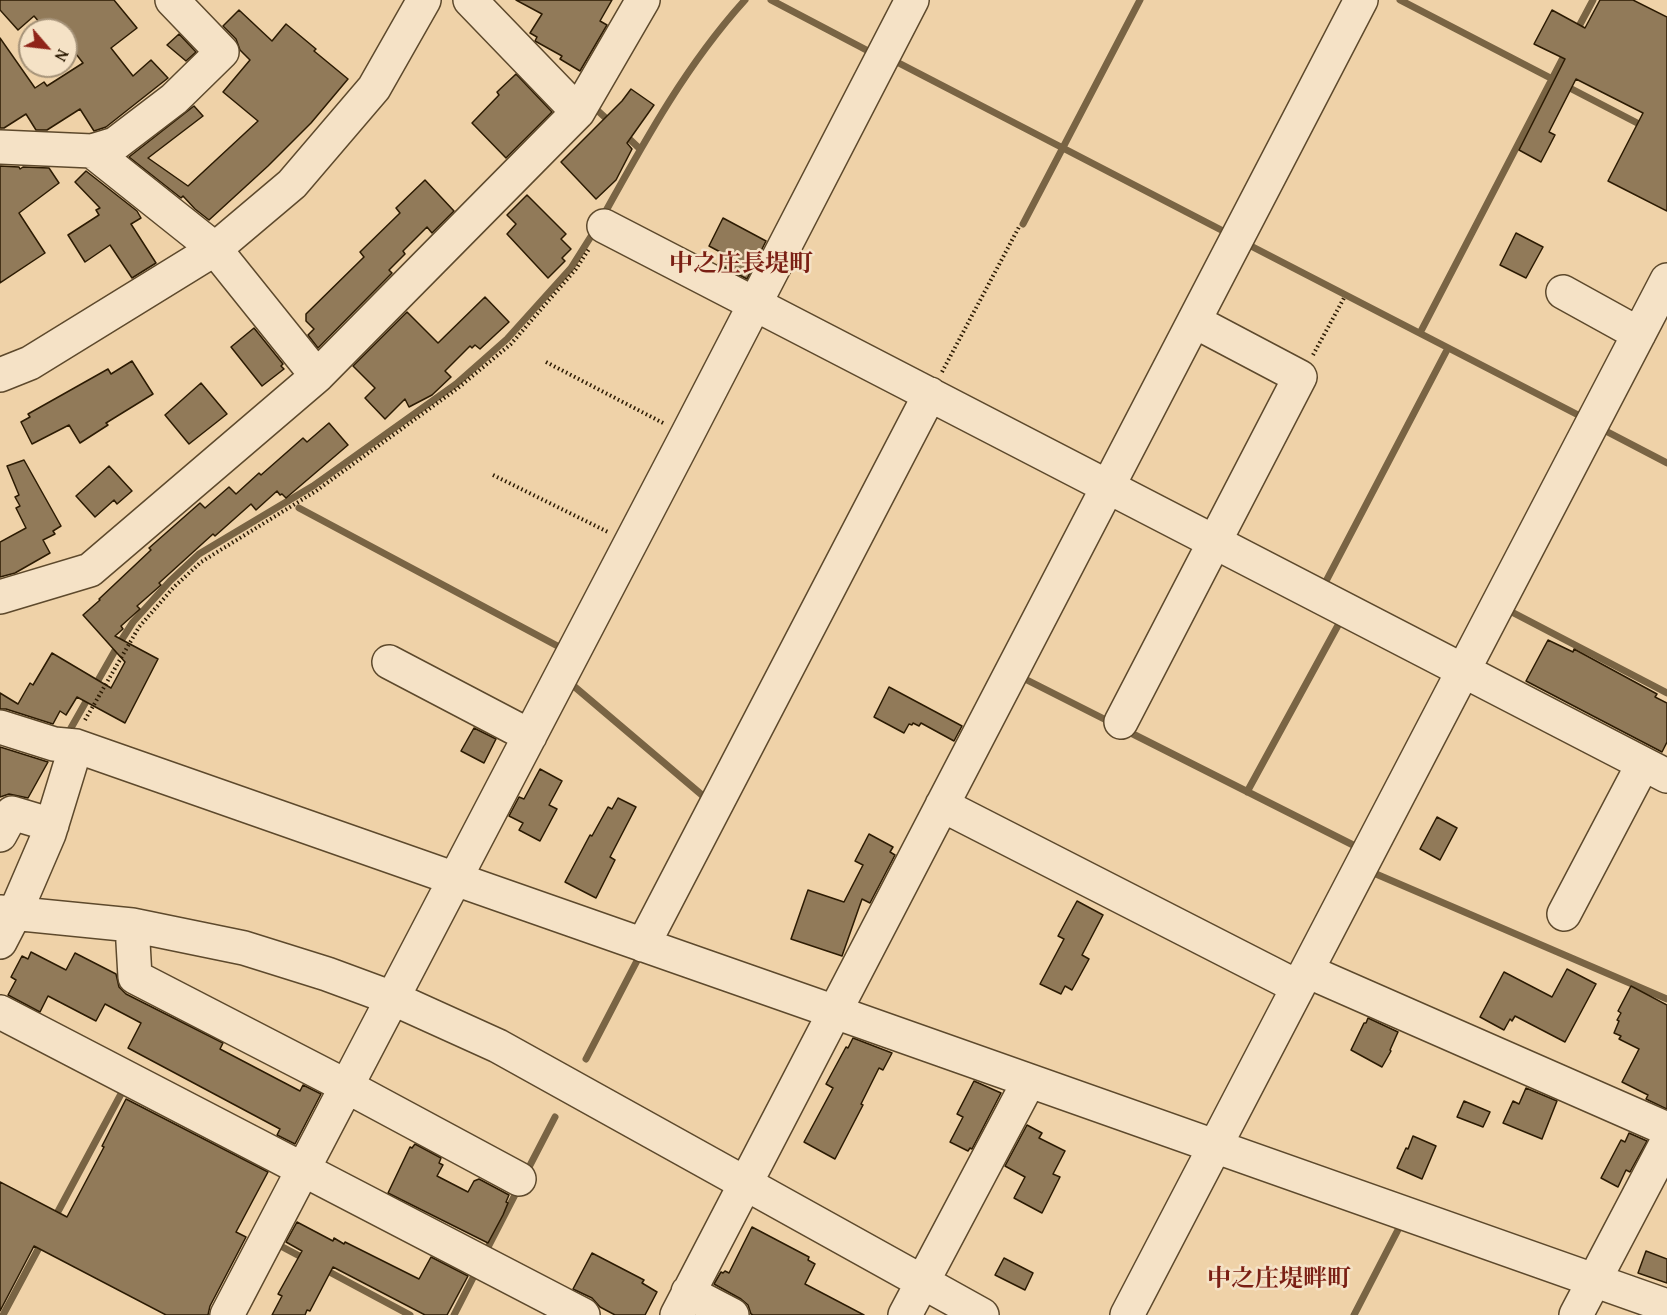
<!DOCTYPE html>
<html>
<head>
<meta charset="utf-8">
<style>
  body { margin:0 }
  #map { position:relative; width:1667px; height:1315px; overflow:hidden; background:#efd2a8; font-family:"Gentium Book Plus",serif }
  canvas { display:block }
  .north { position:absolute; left:18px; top:18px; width:60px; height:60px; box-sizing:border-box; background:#f5e2c6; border:2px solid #a59278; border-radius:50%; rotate:118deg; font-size:16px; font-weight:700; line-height:24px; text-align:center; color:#2c1b03 }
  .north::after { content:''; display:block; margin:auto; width:21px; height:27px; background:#8f2418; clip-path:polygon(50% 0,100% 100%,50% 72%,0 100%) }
</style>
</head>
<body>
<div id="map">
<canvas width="1667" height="1315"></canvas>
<div class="north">N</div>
</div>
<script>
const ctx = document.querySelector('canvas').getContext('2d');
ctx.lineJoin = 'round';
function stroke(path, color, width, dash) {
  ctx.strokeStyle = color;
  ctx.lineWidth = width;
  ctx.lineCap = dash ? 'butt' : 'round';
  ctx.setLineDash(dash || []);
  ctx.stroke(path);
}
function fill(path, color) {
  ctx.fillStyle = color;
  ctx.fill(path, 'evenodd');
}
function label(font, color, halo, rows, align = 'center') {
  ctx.font = font + ' "Gentium Book Plus","Noto Serif JP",serif';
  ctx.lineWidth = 5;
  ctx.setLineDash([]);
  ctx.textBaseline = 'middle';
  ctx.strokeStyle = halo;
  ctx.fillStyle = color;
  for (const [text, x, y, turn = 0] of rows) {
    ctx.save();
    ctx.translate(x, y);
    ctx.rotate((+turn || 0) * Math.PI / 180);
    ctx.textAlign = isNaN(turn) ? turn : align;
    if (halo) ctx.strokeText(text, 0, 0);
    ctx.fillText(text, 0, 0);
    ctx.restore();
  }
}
stroke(new Path2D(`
  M 771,0 L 874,54
  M 1400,0 L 1643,126
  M 1576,32 L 1593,0
  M 891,59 L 1227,233
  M 597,110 L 610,122
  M 623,133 L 640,149
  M 602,218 C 644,142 686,65 745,0
  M 1023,224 L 1140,0
  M 1247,244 L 1584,418
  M 1420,333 L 1567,50
  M 1600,428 L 1667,463
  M 299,508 L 565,650
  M 1329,588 L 1324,585 L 1448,348
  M 1507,607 L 1506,609 L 1667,693
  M 1021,677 L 1112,723
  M 569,682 L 709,801
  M 1125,730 L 1361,849
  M 67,735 L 117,647 L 133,622 L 170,581 L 199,554 L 313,486 L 456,384 L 507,339 L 571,268 L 595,230
  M 1247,792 L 1342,618
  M 1369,871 L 1667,999
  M 586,1059 L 640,955
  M 526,1173 L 555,1117
  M 54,1219 L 121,1094
  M 275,1243 L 307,1260
  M 485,1253 L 518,1189
  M 322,1268 L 410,1315
  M 3,1315 L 42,1242
  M 454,1315 L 477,1270
  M 1354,1315 L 1401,1224`), '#796444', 7);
const building = new Path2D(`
  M 0,0 L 114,0 L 137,28 L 111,48 L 133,76 L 151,60 L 168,78 L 106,127 L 94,131 L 80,109 L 47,130 L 36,130 L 26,114 L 4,128 L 0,128 L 0,38 L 35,88 L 44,82 L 47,86 L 83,63 L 66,41 L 66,30 L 46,30 L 34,16 L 18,30 L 0,10 Z
  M 516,0 L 612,0 L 600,21 L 607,25 L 580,71 L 560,59 L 562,56 L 535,41 L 537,37 L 530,33 L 542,14 Z
  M 1600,0 L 1633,0 L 1667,17 L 1667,211 L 1608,181 L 1643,113 L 1576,79 L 1549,132 L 1555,135 L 1541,162 L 1519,150 L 1565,59 L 1534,44 L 1552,10 L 1585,28 Z
  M 239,10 L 272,41 L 286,24 L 316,49 L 314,51 L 348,79 L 311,123 L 268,166 L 209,220 L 195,209 L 183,196 L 181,198 L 129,157 L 194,106 L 203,116 L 148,158 L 188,186 L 258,121 L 223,92 L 250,60 L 240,50 L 236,39 L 223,26 Z
  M 179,34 L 196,52 L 186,61 L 167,45 Z
  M 516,74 L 552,112 L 506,158 L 472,123 L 499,95 L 497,92 Z
  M 631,89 L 654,105 L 627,143 L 632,149 L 616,180 L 596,199 L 561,162 L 622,101 Z
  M 0,166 L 19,167 L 20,169 L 23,167 L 49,168 L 59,183 L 19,213 L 45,253 L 0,283 Z
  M 86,171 L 137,211 L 141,218 L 131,224 L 156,263 L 132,278 L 110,245 L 85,262 L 68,235 L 99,215 L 96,210 L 100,208 L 75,182 Z
  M 425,180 L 454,211 L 432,233 L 427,227 L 403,251 L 405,254 L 389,270 L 392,273 L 318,348 L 308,335 L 314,329 L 306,321 L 306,314 L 364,257 L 360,252 L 400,213 L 396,208 Z
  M 527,195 L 566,234 L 561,239 L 571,249 L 562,258 L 565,261 L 548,278 L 507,234 L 516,224 L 507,215 Z
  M 723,218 L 766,241 L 747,279 L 718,264 L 724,254 L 709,246 Z
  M 1516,233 L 1543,247 L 1526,278 L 1500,265 Z
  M 485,297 L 509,322 L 480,349 L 475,345 L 472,348 L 470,346 L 445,371 L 451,377 L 432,395 L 409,407 L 405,399 L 385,419 L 365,398 L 375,388 L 353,366 L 407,312 L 438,343 Z
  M 254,328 L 283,364 L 281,366 L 284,369 L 262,386 L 231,347 Z
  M 132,361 L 153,394 L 106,423 L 108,425 L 80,443 L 69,425 L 32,444 L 21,422 L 30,417 L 28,414 L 108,369 L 111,374 Z
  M 201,383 L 227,414 L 189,444 L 165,415 Z
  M 329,423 L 348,445 L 286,498 L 282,494 L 280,495 L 277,491 L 256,510 L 251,504 L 215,536 L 213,534 L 159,583 L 161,585 L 137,606 L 140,609 L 121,626 L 123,629 L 115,636 L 158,659 L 125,723 L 77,697 L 66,715 L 60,711 L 53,724 L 6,709 L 0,709 L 0,693 L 18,704 L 30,683 L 33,685 L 52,653 L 111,688 L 125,662 L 83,615 L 100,600 L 99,599 L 151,550 L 149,548 L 200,503 L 205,508 L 229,487 L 236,494 L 259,473 L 261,475 L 303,438 L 307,442 Z
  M 24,460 L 61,526 L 53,531 L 55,534 L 43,540 L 50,553 L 15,573 L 0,577 L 0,542 L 26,528 L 16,508 L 20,506 L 15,497 L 19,495 L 7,466 Z
  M 109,466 L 132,491 L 117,504 L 114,500 L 95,517 L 76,496 Z
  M 1548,640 L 1573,652 L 1574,649 L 1657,694 L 1655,697 L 1667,703 L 1667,742 L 1662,752 L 1526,681 Z
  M 889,687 L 962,726 L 954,741 L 921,723 L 919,726 L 913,723 L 912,725 L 909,724 L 904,733 L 874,717 Z
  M 474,728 L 496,739 L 484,763 L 461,751 Z
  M 0,747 L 48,762 L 28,798 L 9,794 L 0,797 Z
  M 540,769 L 562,781 L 549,805 L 557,809 L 540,841 L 519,830 L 523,823 L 509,816 L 519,797 L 524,799 Z
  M 618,798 L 636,807 L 610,857 L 615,860 L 596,898 L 565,882 L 590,835 L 592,836 L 608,807 L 612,809 Z
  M 1437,817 L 1457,828 L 1440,860 L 1420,849 Z
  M 869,834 L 893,847 L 890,852 L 895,855 L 870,903 L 862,899 L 842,956 L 791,939 L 808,890 L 844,902 L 863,865 L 855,861 Z
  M 1077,901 L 1103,915 L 1082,955 L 1089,959 L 1072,990 L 1065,986 L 1061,994 L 1040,984 L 1064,939 L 1058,936 Z
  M 31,952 L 66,970 L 75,953 L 116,974 L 119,987 L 126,994 L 223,1043 L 220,1049 L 300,1091 L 303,1085 L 321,1094 L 295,1144 L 277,1135 L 280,1129 L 128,1048 L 141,1023 L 105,1004 L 96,1021 L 48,996 L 40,1012 L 8,995 L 16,980 L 11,977 L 22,956 L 28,959 Z
  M 1567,969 L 1596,984 L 1565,1042 L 1515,1016 L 1512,1021 L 1510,1019 L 1504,1030 L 1480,1017 L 1504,972 L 1552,997 Z
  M 1631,986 L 1667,1005 L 1667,1109 L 1646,1099 L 1648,1095 L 1622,1082 L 1639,1049 L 1619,1039 L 1621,1036 L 1614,1033 L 1619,1021 L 1617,1020 L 1621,1013 L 1618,1011 Z
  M 1368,1018 L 1398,1032 L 1390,1050 L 1391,1051 L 1382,1067 L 1351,1050 L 1364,1023 L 1366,1023 Z
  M 853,1038 L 892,1053 L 883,1070 L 879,1068 L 861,1104 L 863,1105 L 835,1159 L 804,1142 L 833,1088 L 826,1084 L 846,1047 L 848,1048 Z
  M 974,1081 L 1001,1093 L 972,1149 L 970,1148 L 968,1151 L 950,1142 L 963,1117 L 957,1114 Z
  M 1526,1088 L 1557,1101 L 1542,1139 L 1503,1123 L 1513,1101 L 1519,1104 Z
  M 126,1099 L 268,1172 L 236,1232 L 246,1237 L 210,1306 L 208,1315 L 166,1315 L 34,1246 L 0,1311 L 0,1182 L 67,1217 L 104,1147 L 102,1146 Z
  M 1464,1101 L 1490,1112 L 1483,1127 L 1457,1117 Z
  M 1027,1125 L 1042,1133 L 1039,1138 L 1065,1151 L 1053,1174 L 1060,1177 L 1042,1213 L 1014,1198 L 1025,1177 L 1005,1166 Z
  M 1629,1133 L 1647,1141 L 1630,1172 L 1626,1170 L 1618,1187 L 1601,1178 L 1621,1140 L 1625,1142 Z
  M 1413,1136 L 1436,1146 L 1422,1179 L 1397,1168 L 1406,1148 L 1408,1149 Z
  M 415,1144 L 441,1158 L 439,1163 L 443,1165 L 437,1176 L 468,1192 L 474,1181 L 479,1179 L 509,1195 L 506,1202 L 508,1203 L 503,1215 L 488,1243 L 388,1193 L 410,1147 L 412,1148 Z
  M 297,1222 L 333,1241 L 334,1238 L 344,1244 L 345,1242 L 419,1279 L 431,1257 L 468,1276 L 447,1315 L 425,1315 L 333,1267 L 310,1311 L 307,1310 L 305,1315 L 272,1315 L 282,1296 L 278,1294 L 302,1251 L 286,1242 Z
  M 752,1227 L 809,1257 L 808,1260 L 815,1264 L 805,1284 L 864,1315 L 753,1315 L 751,1314 L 748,1305 L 741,1299 L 714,1284 L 721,1272 L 723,1273 L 725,1271 L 729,1273 Z
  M 1646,1251 L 1667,1259 L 1667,1283 L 1638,1273 Z
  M 592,1253 L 644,1280 L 642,1283 L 657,1292 L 645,1315 L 615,1315 L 600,1307 L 592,1298 L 573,1289 Z
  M 1004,1258 L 1033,1273 L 1025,1290 L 995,1275 Z`);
fill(building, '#917a59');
stroke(building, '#2c1b03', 1.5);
const minor = new Path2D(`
  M 470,0 L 578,112
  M 0,147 L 92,151 L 115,144 L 174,99 L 222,52 L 172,0
  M 92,151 L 215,249 L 317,376
  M 604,226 L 1667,776
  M 1563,292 L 1639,334
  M 0,375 L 30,363 L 215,249 L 292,184 L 374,88 L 424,0
  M 0,597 L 90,570 L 317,376 L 578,112 L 643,0
  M 389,662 L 530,736
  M 1121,722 L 1300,377 L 1194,321
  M 0,727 L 54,744 L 76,746 L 835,1012 L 1667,1306
  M 942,805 L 1298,987
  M 0,835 L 12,813 L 52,825
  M 0,912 L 132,925 L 244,948 L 327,974 L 392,998 L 498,1046 L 982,1315
  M 1564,914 L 1643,764
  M 132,925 L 135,977 L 346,1086 L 519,1179
  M 0,942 L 15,913 L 49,834 L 76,746
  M 643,945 L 930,394
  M 1307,971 L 1667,1129
  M 0,1012 L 583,1315
  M 688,1292 L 732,1315
  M 227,1315 L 687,435 L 912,0
  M 677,1315 L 1361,0
  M 905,1315 L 1029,1081
  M 1127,1315 L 1667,280
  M 1576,1315 L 1667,1142`);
stroke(minor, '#5d492c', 36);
stroke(new Path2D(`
  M 1313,355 L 1344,298
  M 546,362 L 665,424
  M 942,372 L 1019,227
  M 493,475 L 608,532
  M 85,720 L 139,627 L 174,587 L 201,562 L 316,491 L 458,388 L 511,344 L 576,269 L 589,249`), '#2c1b03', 4, [1.5, 3]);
stroke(minor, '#f5e2c6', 33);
label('bold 24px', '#7a1f14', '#f5e2c6', [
  ["中之庄長堤町",741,265],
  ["中之庄堤畔町",1279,1280]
]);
</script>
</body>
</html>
